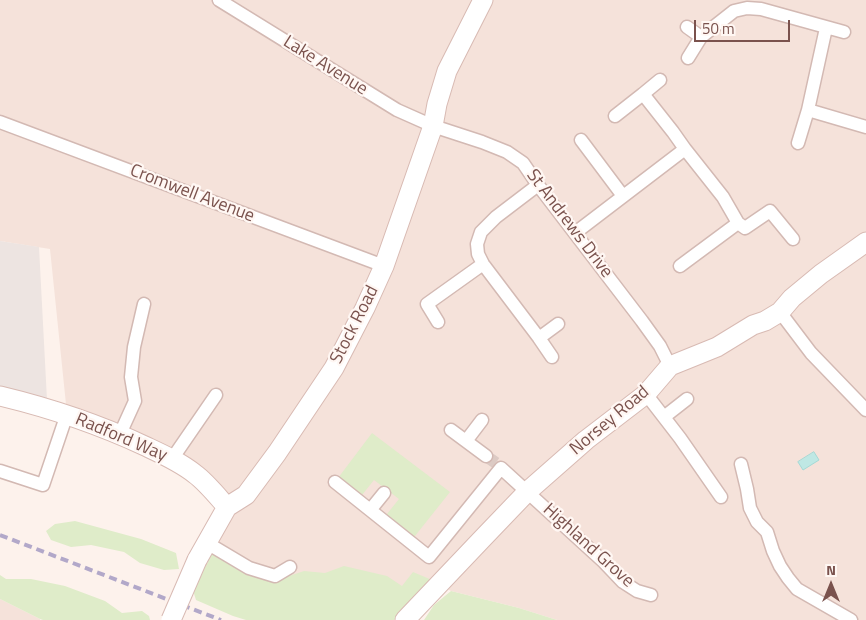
<!DOCTYPE html>
<html>
<head>
<meta charset="utf-8">
<style>
  body { margin:0 }
  #map { position:relative; width:866px; height:620px; overflow:hidden; background:#fdf2ec; font-family:"Titillium Web",sans-serif }
  canvas { display:block }
  .north { position:absolute; left:806px; top:560px; width:50px; height:50px; -webkit-text-stroke:4px #fff7f3; paint-order:stroke; rotate:0deg; font-size:14px; font-weight:700; line-height:20px; text-align:center; color:#7a524d }
  .north::after { content:''; display:block; margin:auto; width:18px; height:22px; background:#7a524d; clip-path:polygon(50% 0,100% 100%,50% 72%,0 100%) }
  .scale { position:absolute; left:694px; top:20px; width:96px; height:22px; box-sizing:border-box; border:2px solid #7a524d; border-top:0; padding-left:6px; font-size:15px; line-height:18px; white-space:nowrap; color:#7a524d; -webkit-text-stroke:4px #fff7f3; paint-order:stroke }
</style>
</head>
<body>
<div id="map">
<canvas width="866" height="620"></canvas>
<div class="north">N</div>
<div class="scale">50 m</div>
</div>
<script>
const ctx = document.querySelector('canvas').getContext('2d');
ctx.lineJoin = 'round';
function fill(path, color) {
  ctx.fillStyle = color;
  ctx.fill(path, 'evenodd');
}
function stroke(path, color, width, dash) {
  ctx.strokeStyle = color;
  ctx.lineWidth = width;
  ctx.lineCap = dash ? 'butt' : 'round';
  ctx.setLineDash(dash || []);
  ctx.stroke(path);
}
function label(font, color, halo, rows, align = 'center') {
  ctx.font = font + ' "Titillium Web",sans-serif';
  ctx.lineWidth = 4.5;
  ctx.setLineDash([]);
  ctx.textBaseline = 'middle';
  ctx.strokeStyle = halo;
  ctx.fillStyle = color;
  for (const [text, x, y, turn = 0] of rows) {
    ctx.save();
    ctx.translate(x, y);
    ctx.rotate((+turn || 0) * Math.PI / 180);
    ctx.textAlign = isNaN(turn) ? turn : align;
    if (halo) ctx.strokeText(text, 0, 0);
    ctx.fillText(text, 0, 0);
    ctx.restore();
  }
}
fill(new Path2D(`
  M 0,0 L 866,0 L 866,620 L 557,620 L 519,608 L 451,591 L 432,580 L 376,620 L 191,584 L 227,507 L 197,475 L 67,414 L 50,249 L 0,241 Z
  M 0,599 L 40,619 L 40,620 L 0,620 Z`), '#f5e2da');
fill(new Path2D(`
  M 0,241 L 39,247 L 47,400 L 0,394 Z`), '#ede4e1');
fill(new Path2D(`
  M 372,433 L 450,492 L 411,541 L 383,519 L 399,499 L 374,480 L 358,500 L 335,482 Z
  M 75,521 L 141,539 L 176,553 L 179,569 L 164,570 L 140,563 L 124,552 L 91,545 L 71,547 L 51,540 L 46,531 L 55,524 Z
  M 215,547 L 249,568 L 289,576 L 304,571 L 325,573 L 344,566 L 387,576 L 402,586 L 413,572 L 432,580 L 394,620 L 246,620 L 233,616 L 196,600 L 191,584 L 194,572 L 206,566 Z
  M 0,575 L 6,579 L 31,579 L 65,586 L 105,601 L 122,613 L 142,611 L 149,616 L 150,620 L 43,620 L 40,619 L 0,599 Z
  M 451,591 L 519,608 L 557,620 L 424,620 L 434,605 Z`), '#dfecc9');
const water = new Path2D(`
  M 814,452 L 819,460 L 803,470 L 798,462 Z`);
fill(water, '#bfe8e4');
stroke(water, '#a4dad6', 1);
stroke(new Path2D(`
  M 486,456 L 496,463`), '#dccac4', 12, [12, 6]);
const street = new Path2D(`
  M 219,0 L 397,110 L 433,126 L 482,142 L 507,152 L 523,163 L 538,185 L 642,321 L 660,346 L 670,366
  M 687,27 L 701,37 L 734,11 L 747,8 L 761,9 L 844,32
  M 826,28 L 808,110 L 866,127
  M 688,58 L 701,37
  M 643,94 L 660,80
  M 615,116 L 643,94 L 673,132 L 685,149 L 723,197 L 738,223 L 745,228 L 770,211 L 793,239
  M 0,122 L 384,266
  M 581,140 L 623,196
  M 798,143 L 808,110
  M 538,185 L 496,217 L 481,232 L 477,244 L 478,254 L 483,264 L 539,338 L 558,324
  M 575,233 L 685,149
  M 680,266 L 738,223
  M 780,312 L 811,353 L 866,410
  M 438,322 L 427,304 L 483,264
  M 539,338 L 552,357
  M 646,394 L 680,438 L 721,497
  M 664,417 L 687,399
  M 451,430 L 486,456
  M 120,434 L 135,401 L 131,377 L 134,347 L 144,304
  M 466,441 L 482,420
  M 172,459 L 216,395
  M 741,464 L 747,489 L 750,508 L 757,522 L 767,532 L 773,551 L 780,566 L 788,578 L 797,589 L 851,620
  M 0,471 L 43,485 L 67,414
  M 335,482 L 429,557 L 501,468 L 604,562 L 623,582 L 637,591 L 651,595
  M 371,509 L 384,493
  M 207,543 L 249,568 L 275,576 L 290,567`);
const secondary = new Path2D(`
  M 0,396 C 50,408 98,424 145,446 C 162,454 180,462 195,474 C 206,482 218,497 227,507
  M 197,560 L 227,507 L 246,495 L 277,453 L 334,368 L 365,308 L 384,266 L 433,126 L 437,104 L 447,71 L 483,0
  M 405,620 L 482,539 L 528,491 L 586,440 L 646,394 L 670,366 L 717,347 L 753,325 L 765,321 L 780,312 L 792,298 L 821,274 L 866,242`);
stroke(street, '#d3b9b3', 15);
stroke(secondary, '#d8bab3', 21);
stroke(street, '#fff', 12);
stroke(secondary, '#fff', 19);
stroke(new Path2D(`
  M 0,535 L 221,620`), '#b2a8c9', 4, [8, 5]);
const secondaryBridge = new Path2D(`
  M 171,620 L 197,560`);
stroke(secondaryBridge, '#d8bab3', 21, []);
stroke(secondaryBridge, '#fff', 19);
label('18px', '#7a524d', '#fff7f3', [
  ["Lake Avenue",325,66,32],
  ["Cromwell Avenue",192,194,21],
  ["St Andrews Drive",569,224,53],
  ["Stock Road",355,325,-63],
  ["Norsey Road",610,421,-40],
  ["Radford Way",121,438,23],
  ["Highland Grove",588,546,42]
]);
</script>
</body>
</html>
